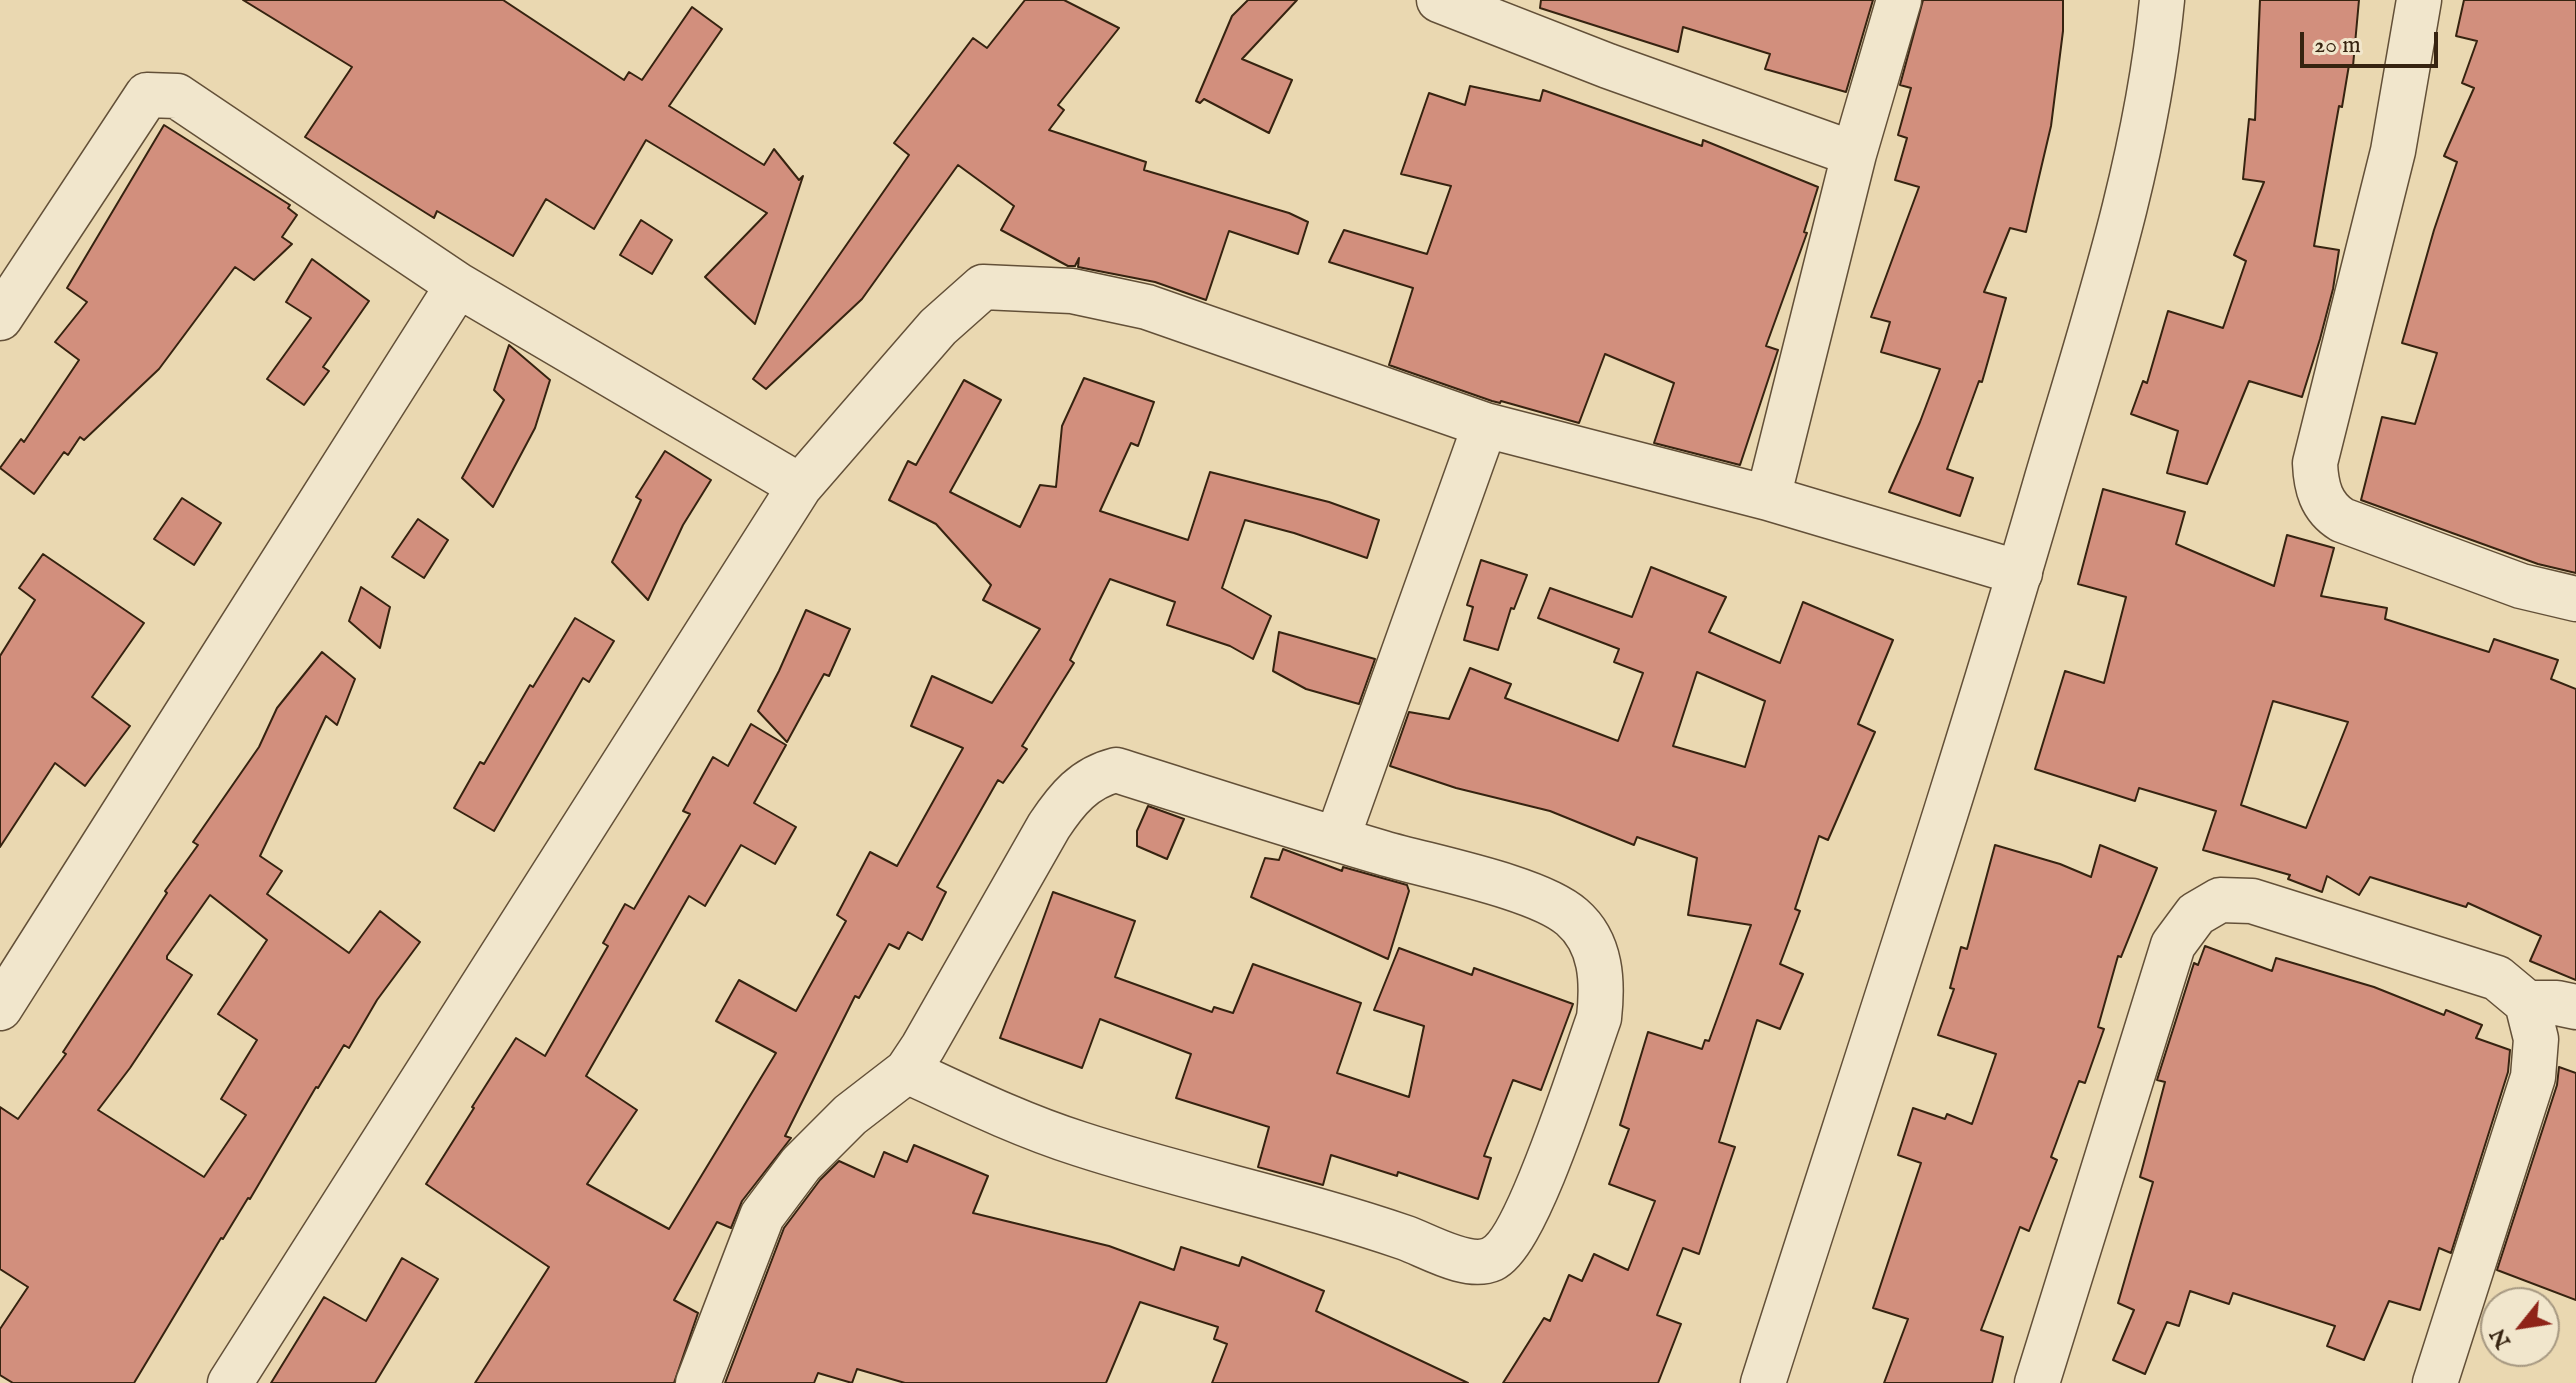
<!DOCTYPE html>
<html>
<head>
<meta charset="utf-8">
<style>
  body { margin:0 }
  #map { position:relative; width:2576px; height:1383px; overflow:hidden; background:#ead8b1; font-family:"IM FELL English",serif }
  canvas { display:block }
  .north { position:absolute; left:2480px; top:1287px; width:80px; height:80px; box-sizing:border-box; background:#f1e6cc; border:2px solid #a69881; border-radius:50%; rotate:240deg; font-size:22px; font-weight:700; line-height:32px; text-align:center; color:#362310 }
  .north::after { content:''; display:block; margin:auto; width:28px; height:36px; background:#8f2418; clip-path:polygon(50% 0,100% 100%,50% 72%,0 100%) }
  .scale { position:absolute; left:2300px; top:32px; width:138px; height:36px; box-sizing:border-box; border:4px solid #362310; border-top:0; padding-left:10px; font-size:24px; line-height:28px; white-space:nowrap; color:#362310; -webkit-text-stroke:6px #f1e6cc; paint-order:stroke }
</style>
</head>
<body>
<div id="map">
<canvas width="2576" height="1383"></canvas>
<div class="north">N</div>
<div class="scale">20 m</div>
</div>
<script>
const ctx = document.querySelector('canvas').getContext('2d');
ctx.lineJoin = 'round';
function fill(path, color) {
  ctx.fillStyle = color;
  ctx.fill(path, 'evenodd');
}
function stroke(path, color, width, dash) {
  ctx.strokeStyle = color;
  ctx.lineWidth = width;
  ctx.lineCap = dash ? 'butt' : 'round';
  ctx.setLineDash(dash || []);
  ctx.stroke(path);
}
const building = new Path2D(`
  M 243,0 L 503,0 L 624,80 L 629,72 L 642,80 L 692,7 L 722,29 L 669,106 L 764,165 L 774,149 L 799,180 L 803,176 L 755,324 L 705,277 L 767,213 L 646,140 L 594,229 L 546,199 L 513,256 L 437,211 L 434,218 L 305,137 L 352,67 Z
  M 1025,0 L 1064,0 L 1119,28 L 1058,105 L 1064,110 L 1049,130 L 1146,162 L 1144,170 L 1289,213 L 1308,222 L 1298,254 L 1229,231 L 1206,300 L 1155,282 L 1078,267 L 1079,258 L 1075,266 L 1068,266 L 1001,230 L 1014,206 L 958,165 L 862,299 L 766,389 L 753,379 L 909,155 L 894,143 L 973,38 L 987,48 Z
  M 1248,0 L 1297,0 L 1242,59 L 1292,80 L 1269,133 L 1204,99 L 1200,103 L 1196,101 L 1232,16 Z
  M 1541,0 L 1873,0 L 1846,92 L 1765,69 L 1770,54 L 1683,27 L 1678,52 L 1540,8 Z
  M 1923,0 L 2063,0 L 2063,31 L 2051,126 L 2026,232 L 2010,228 L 1984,292 L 2006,298 L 1982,382 L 1979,381 L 1947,469 L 1973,478 L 1960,516 L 1889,492 L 1920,422 L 1940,369 L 1881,352 L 1890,322 L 1871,317 L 1919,187 L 1895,180 L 1907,138 L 1898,135 L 1911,88 L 1900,85 Z
  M 2260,0 L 2359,0 L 2353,66 L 2349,65 L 2342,107 L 2339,106 L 2314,246 L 2339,250 L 2333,289 L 2320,339 L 2302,397 L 2249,381 L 2207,484 L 2167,473 L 2178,431 L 2131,414 L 2143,381 L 2147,383 L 2168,311 L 2223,328 L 2246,261 L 2234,255 L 2264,182 L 2243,179 L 2249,119 L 2255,120 Z
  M 2464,0 L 2576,0 L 2576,573 L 2538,564 L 2361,500 L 2382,417 L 2415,424 L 2437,353 L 2402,343 L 2434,230 L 2457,162 L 2444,156 L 2474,88 L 2462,83 L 2477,41 L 2456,36 Z
  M 1470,86 L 1540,101 L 1543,90 L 1702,146 L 1703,140 L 1818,187 L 1804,232 L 1807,233 L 1766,346 L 1778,350 L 1740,465 L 1654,443 L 1674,383 L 1605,354 L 1579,423 L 1501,401 L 1500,403 L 1492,401 L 1389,365 L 1413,288 L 1329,262 L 1344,230 L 1427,254 L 1451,186 L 1401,174 L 1429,93 L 1465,105 Z
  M 164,125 L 290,205 L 288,208 L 297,215 L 282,237 L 292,244 L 254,280 L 235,267 L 159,369 L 84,440 L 80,437 L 68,455 L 64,452 L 34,494 L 0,468 L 21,439 L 24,442 L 79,360 L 55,342 L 87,302 L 67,288 Z
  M 641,220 L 672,240 L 652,274 L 620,255 Z
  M 312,259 L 369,301 L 323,367 L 329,371 L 304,405 L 267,379 L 311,318 L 286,302 Z
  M 509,345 L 550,380 L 535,428 L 493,507 L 462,478 L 504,400 L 494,390 Z
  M 1084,378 L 1154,402 L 1138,446 L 1131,443 L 1100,511 L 1188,540 L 1210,472 L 1329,502 L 1379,520 L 1367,558 L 1294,533 L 1245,520 L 1222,588 L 1271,616 L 1253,659 L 1230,646 L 1167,625 L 1175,602 L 1110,579 L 1070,660 L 1074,663 L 1022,746 L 1027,749 L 1003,783 L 998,780 L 937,887 L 946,892 L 922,940 L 908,932 L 899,949 L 889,944 L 859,998 L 855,996 L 785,1136 L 791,1138 L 742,1201 L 731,1228 L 717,1222 L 674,1300 L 698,1313 L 674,1383 L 475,1383 L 549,1267 L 426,1184 L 474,1108 L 472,1107 L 516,1038 L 545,1056 L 608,946 L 603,943 L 625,904 L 634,909 L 690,814 L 683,811 L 713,757 L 728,766 L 751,724 L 786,745 L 754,803 L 796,827 L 775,864 L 741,845 L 705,906 L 689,896 L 586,1076 L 637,1110 L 587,1184 L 669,1229 L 776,1053 L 716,1021 L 739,980 L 796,1011 L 846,921 L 837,915 L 870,852 L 897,866 L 963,748 L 911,726 L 932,676 L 992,703 L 1040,629 L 983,600 L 991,585 L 936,524 L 889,500 L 908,461 L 916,465 L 964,380 L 1001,400 L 950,492 L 1020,527 L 1040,485 L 1056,487 L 1062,426 Z
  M 665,451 L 711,480 L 683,525 L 648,600 L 612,562 L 641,500 L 636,497 Z
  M 2103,489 L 2185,512 L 2176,544 L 2274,586 L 2287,535 L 2334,548 L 2321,596 L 2387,608 L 2385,619 L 2489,652 L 2494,639 L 2558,660 L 2551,679 L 2576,689 L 2576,980 L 2530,961 L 2541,936 L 2468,903 L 2466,907 L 2370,877 L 2359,895 L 2327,876 L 2322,892 L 2288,879 L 2290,875 L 2203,850 L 2216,811 L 2139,788 L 2135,801 L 2035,769 L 2065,671 L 2104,683 L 2126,597 L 2078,584 ZM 2273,701 L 2348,722 L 2306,828 L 2241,805 Z
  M 182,498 L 221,523 L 194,565 L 154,539 Z
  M 418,519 L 448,540 L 424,578 L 392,557 Z
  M 43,554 L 144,623 L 92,697 L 130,726 L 85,786 L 55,763 L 0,847 L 0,656 L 35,600 L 19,588 Z
  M 1481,560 L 1527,575 L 1514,609 L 1511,608 L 1498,650 L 1464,640 L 1473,607 L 1467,605 Z
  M 1651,567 L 1726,597 L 1709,632 L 1780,663 L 1803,602 L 1893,640 L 1858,724 L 1875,732 L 1828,840 L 1819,836 L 1795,909 L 1800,911 L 1780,964 L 1803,974 L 1780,1029 L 1757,1020 L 1719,1142 L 1735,1147 L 1699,1254 L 1683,1248 L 1657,1315 L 1681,1324 L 1658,1383 L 1503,1383 L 1544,1318 L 1550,1321 L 1569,1275 L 1582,1281 L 1594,1254 L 1628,1270 L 1655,1201 L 1609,1184 L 1629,1129 L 1620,1125 L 1648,1032 L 1702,1049 L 1705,1040 L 1709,1041 L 1751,925 L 1688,915 L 1697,858 L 1637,837 L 1634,845 L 1550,811 L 1456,788 L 1390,766 L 1409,712 L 1449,719 L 1470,668 L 1511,684 L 1505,698 L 1618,741 L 1643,673 L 1614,662 L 1619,649 L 1538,618 L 1550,588 L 1632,617 ZM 1697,672 L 1765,701 L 1745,767 L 1673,746 Z
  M 361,587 L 390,607 L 380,648 L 349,621 Z
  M 806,610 L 850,629 L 829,676 L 824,674 L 787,742 L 758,711 L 779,671 Z
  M 575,618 L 614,641 L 589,682 L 583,678 L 494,831 L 454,808 L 480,762 L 484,764 L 530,685 L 533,687 Z
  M 1279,632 L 1375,659 L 1359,704 L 1306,689 L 1273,671 Z
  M 322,652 L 355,679 L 337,725 L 326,716 L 260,856 L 282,871 L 267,894 L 349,953 L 380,911 L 420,942 L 377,1000 L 349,1048 L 344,1045 L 318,1088 L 316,1087 L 250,1199 L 248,1198 L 223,1239 L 221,1238 L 134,1383 L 13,1383 L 0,1375 L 0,1329 L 28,1287 L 0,1269 L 0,1107 L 18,1119 L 66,1054 L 63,1052 L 167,893 L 165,891 L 198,845 L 193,842 L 259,747 L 277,708 ZM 210,895 L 267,940 L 218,1014 L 257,1040 L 221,1099 L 246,1115 L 204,1177 L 98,1110 L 130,1068 L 192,975 L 167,959 L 167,956 Z
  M 1148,806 L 1184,819 L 1167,859 L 1137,846 L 1137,831 Z
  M 1995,845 L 2060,864 L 2091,877 L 2100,845 L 2157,868 L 2121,957 L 2118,956 L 2098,1027 L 2104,1029 L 2085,1083 L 2079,1081 L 2051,1157 L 2057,1160 L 2029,1231 L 2020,1227 L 1981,1330 L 2003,1337 L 1992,1383 L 1884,1383 L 1908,1319 L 1873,1308 L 1921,1163 L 1898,1155 L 1913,1108 L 1945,1119 L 1947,1114 L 1972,1124 L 1996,1054 L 1938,1035 L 1954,989 L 1950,988 L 1961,947 L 1967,949 Z
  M 1283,849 L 1342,871 L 1343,867 L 1407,885 L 1409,891 L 1388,959 L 1251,897 L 1265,858 L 1279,860 Z
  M 1053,892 L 1135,921 L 1115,977 L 1212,1012 L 1214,1007 L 1233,1013 L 1253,964 L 1361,1003 L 1337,1073 L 1409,1097 L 1424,1026 L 1374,1010 L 1399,948 L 1472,975 L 1474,968 L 1573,1004 L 1541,1090 L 1513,1080 L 1484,1156 L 1491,1158 L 1478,1199 L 1398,1172 L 1397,1176 L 1331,1155 L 1323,1185 L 1258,1167 L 1269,1127 L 1176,1098 L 1191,1054 L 1100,1019 L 1082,1068 L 1000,1038 Z
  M 2205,946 L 2272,971 L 2276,958 L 2374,987 L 2444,1015 L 2446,1010 L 2482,1025 L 2476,1038 L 2510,1050 L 2508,1072 L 2451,1253 L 2439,1248 L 2420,1310 L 2389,1301 L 2364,1360 L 2327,1346 L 2335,1326 L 2233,1293 L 2229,1304 L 2190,1291 L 2179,1326 L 2167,1322 L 2145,1374 L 2113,1360 L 2134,1310 L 2118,1303 L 2153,1182 L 2140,1177 L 2165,1082 L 2157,1080 L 2194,963 L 2198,965 Z
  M 2559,1067 L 2576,1073 L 2576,1300 L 2497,1270 L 2557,1085 Z
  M 914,1145 L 988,1176 L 973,1213 L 1109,1246 L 1174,1270 L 1181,1247 L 1239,1266 L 1242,1257 L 1324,1291 L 1316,1311 L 1468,1383 L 1212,1383 L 1227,1344 L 1214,1339 L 1218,1327 L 1140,1302 L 1106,1383 L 905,1383 L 857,1369 L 852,1383 L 818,1373 L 814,1383 L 725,1383 L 784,1228 L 820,1180 L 839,1161 L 874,1177 L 884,1152 L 907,1162 Z
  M 402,1258 L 438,1279 L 375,1383 L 271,1383 L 324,1297 L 366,1321 Z`);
fill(building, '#d28f7d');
stroke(building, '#362310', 2);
const minor = new Path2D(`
  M 1439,0 L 1608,66 L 1854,154
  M 2419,0 L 2393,151 L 2315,463 C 2316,487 2321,507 2342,520 L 2521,586 L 2576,599
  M 0,318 L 147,95 L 177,96 L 458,285 L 800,486
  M 1768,498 L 1854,154 L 1899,0
  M 1337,839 L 1485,425
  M 2527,1003 L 2557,1003 L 2576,1007
  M 0,1008 L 458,285
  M 230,1383 L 800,486 L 938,327 L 983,287 L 1072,291 L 1147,307 L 1485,425 L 1768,498 L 2020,573
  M 698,1383 L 762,1216 L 801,1164 L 850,1115 L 907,1071 L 923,1047 L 1049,826 C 1067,799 1084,778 1116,770 C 1205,798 1294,827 1383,853 C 1430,867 1538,887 1572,917 C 1602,943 1603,982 1599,1018 C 1583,1062 1528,1242 1492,1259 C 1468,1270 1428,1246 1406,1238 C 1299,1201 1187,1179 1080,1144 C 1020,1125 963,1097 907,1071
  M 2037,1383 L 2173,945 L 2196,914 L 2220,900 L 2252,901 L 2497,978 L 2527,1003 L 2536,1039 L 2533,1077 L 2435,1383`);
const tertiary = new Path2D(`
  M 1763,1383 C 1858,1084 1958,786 2045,485 C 2092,325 2146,166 2162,0`);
stroke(minor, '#635038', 47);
stroke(tertiary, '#635038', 47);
stroke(minor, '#f1e6cc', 44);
stroke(tertiary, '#f1e6cc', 44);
</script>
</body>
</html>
